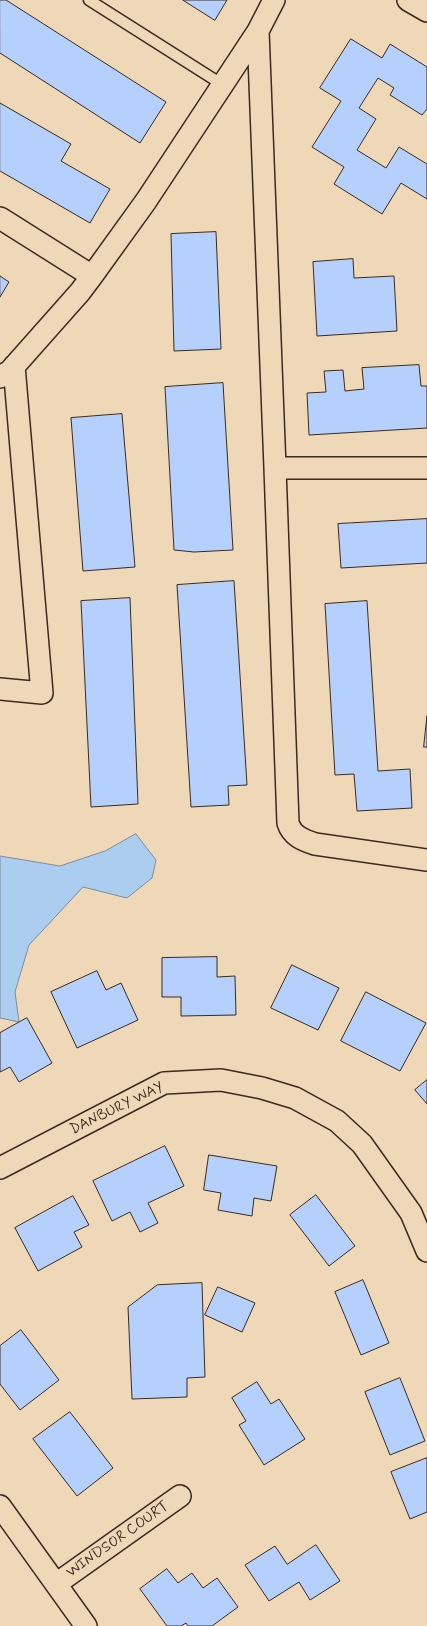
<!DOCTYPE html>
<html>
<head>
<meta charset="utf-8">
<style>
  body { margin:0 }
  canvas { display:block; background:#efd8b8 }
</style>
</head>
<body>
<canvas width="427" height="1626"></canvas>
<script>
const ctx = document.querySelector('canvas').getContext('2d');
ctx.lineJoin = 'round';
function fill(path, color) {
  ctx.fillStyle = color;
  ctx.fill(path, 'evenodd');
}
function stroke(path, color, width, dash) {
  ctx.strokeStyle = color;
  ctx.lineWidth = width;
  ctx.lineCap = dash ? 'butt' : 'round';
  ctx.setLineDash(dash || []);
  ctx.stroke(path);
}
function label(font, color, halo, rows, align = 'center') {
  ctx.font = font + ' Mynerve,sans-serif';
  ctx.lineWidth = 4;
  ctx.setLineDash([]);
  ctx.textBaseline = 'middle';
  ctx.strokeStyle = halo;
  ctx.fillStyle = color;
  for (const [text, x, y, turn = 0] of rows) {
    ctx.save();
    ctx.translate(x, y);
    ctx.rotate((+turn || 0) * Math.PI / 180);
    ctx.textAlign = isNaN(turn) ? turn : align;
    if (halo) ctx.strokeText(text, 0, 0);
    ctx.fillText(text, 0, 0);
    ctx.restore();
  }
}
const water = new Path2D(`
  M 136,834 L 156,860 L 152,878 L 127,898 L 83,887 L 29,945 L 15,992 L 19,1022 L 0,1018 L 0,856 L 60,866 L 105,851 Z`);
fill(water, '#abcef0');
stroke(water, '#7e8c9c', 1);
const building = new Path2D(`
  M 0,0 L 6,0 L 166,102 L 140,143 L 0,53 Z
  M 183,0 L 227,0 L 215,20 Z
  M 351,39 L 382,58 L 390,44 L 427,67 L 427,109 L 422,115 L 390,95 L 394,88 L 378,78 L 359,108 L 376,119 L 357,150 L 386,168 L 399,147 L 427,164 L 427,199 L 401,183 L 382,214 L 334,184 L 344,167 L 312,147 L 341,101 L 320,88 Z
  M 0,103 L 71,144 L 61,161 L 110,189 L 90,223 L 0,171 Z
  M 216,232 L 221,349 L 174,351 L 171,234 Z
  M 353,259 L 354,278 L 394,276 L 397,331 L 317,336 L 313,262 Z
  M 0,276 L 9,282 L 0,297 Z
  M 419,365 L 421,386 L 427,386 L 427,428 L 309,435 L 307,393 L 326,392 L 324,371 L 343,370 L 345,391 L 364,389 L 362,368 Z
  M 223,383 L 233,550 L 194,552 L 174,550 L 165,387 Z
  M 122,414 L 135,567 L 83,571 L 71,418 Z
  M 427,519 L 427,563 L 341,568 L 338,524 Z
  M 234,581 L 247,785 L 228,786 L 229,805 L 191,807 L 177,585 Z
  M 130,598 L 138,804 L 91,807 L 81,601 Z
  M 367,601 L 378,771 L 410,769 L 412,808 L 357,811 L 354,774 L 335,775 L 325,604 Z
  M 427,716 L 427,747 L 424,747 Z
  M 217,957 L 217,977 L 235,976 L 236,1015 L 181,1016 L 181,997 L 162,997 L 162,958 Z
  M 292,965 L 339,988 L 318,1030 L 271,1008 Z
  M 97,971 L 106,990 L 121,983 L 138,1020 L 77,1048 L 51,992 Z
  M 366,992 L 426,1023 L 400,1071 L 341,1041 Z
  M 27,1018 L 52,1063 L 19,1082 L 10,1067 L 0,1072 L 0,1033 Z
  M 427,1080 L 427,1104 L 415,1090 Z
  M 165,1146 L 184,1186 L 148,1203 L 158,1223 L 140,1232 L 130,1212 L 112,1221 L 93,1181 Z
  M 209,1155 L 277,1166 L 271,1201 L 254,1198 L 252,1216 L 218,1210 L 221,1193 L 204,1190 Z
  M 316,1195 L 355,1246 L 329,1266 L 290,1215 Z
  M 73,1196 L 89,1225 L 74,1232 L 82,1247 L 38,1271 L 15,1228 Z
  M 363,1280 L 389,1343 L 361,1355 L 335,1292 Z
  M 202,1283 L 205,1377 L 187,1378 L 187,1397 L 132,1399 L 128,1307 L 157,1285 Z
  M 218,1287 L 255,1303 L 242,1332 L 205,1315 Z
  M 21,1330 L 59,1380 L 20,1410 L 0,1384 L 0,1346 Z
  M 400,1378 L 425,1441 L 390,1455 L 365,1392 Z
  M 257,1382 L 271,1404 L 279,1399 L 305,1439 L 264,1465 L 239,1425 L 246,1421 L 232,1398 Z
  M 70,1412 L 113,1468 L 77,1496 L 33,1439 Z
  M 427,1458 L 427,1512 L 410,1519 L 391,1472 Z
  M 316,1545 L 340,1581 L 310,1600 L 299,1582 L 269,1601 L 245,1565 L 275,1546 L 287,1564 Z
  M 167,1569 L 178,1583 L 192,1573 L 203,1588 L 217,1578 L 238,1607 L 212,1626 L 188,1626 L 186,1623 L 181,1626 L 167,1626 L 140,1589 Z`);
fill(building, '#b6d0fe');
stroke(building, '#3b2a1e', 1);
const service = new Path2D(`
  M 89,0 L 223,85`);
const minor = new Path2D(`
  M 274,0 L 258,31 L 275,468 L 427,468
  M 408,0 L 427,11
  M 0,218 L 92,276
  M 0,377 L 10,371 L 80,292 L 92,276 L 146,201 L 258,31
  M 275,468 L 288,823 C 292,836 303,840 315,844 L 427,860
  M 0,689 L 42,693 L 14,366
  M 0,1168 L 164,1083 L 221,1080 L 262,1088 L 295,1098 L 337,1121 L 362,1144 L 411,1213 L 427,1251
  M 0,1506 L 86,1626
  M 56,1584 L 180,1496`);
stroke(service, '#3b2a1e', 13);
stroke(minor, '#3b2a1e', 24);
stroke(service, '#efd8b8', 10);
stroke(minor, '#efd8b8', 21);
label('15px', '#3b2a1e', '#efd8b8', [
  ["DANBURY WAY",117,1109,-26],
  ["WINDSOR COURT",118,1540,-35]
]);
</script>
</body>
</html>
